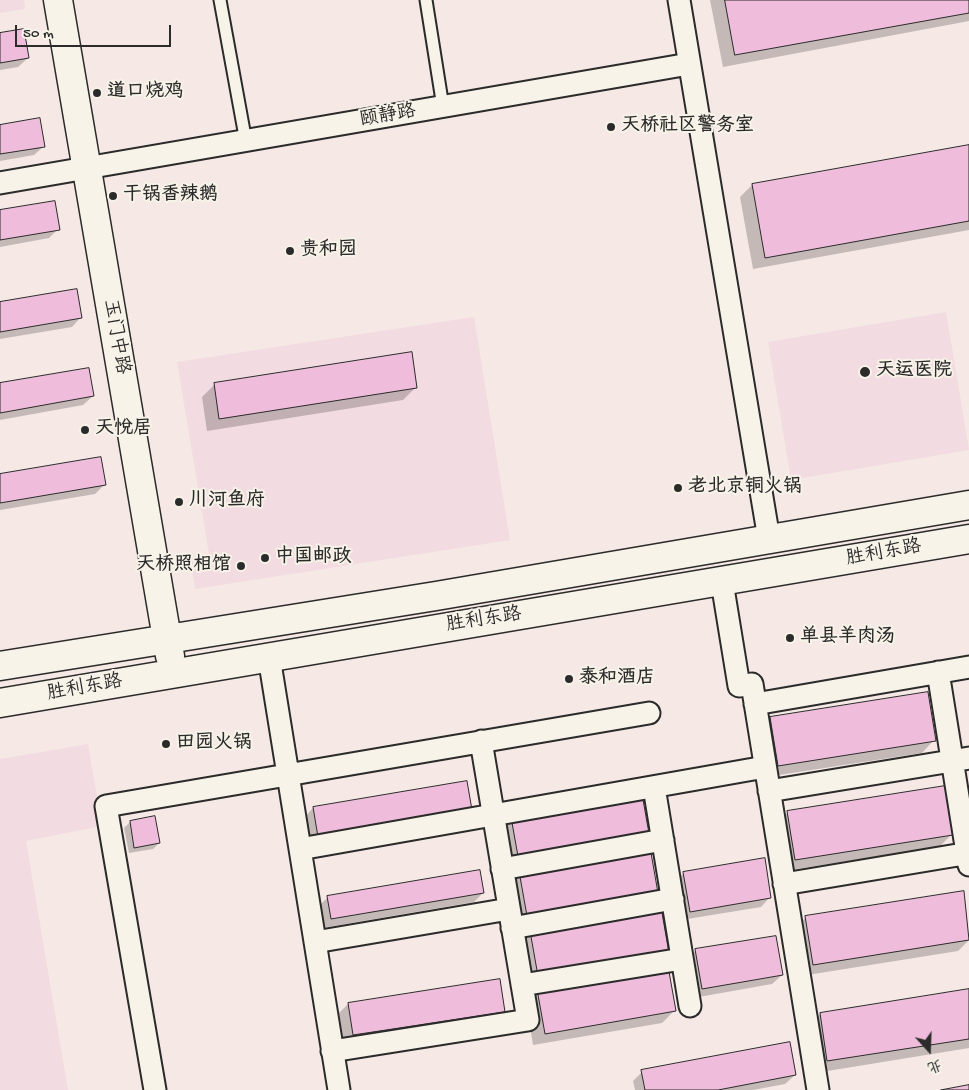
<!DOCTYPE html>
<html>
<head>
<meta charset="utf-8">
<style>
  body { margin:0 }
  #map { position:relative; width:969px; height:1090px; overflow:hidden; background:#f5e8e5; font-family:"Gochi Hand","LXGW WenKai TC",sans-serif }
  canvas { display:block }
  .north { position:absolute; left:904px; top:1025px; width:50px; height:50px; -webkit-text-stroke:4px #f7f3e8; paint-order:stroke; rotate:160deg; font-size:14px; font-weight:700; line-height:20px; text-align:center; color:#2b2b2b }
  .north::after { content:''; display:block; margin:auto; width:18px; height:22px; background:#2b2b2b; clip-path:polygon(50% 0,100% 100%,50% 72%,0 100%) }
  .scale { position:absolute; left:15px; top:25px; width:156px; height:22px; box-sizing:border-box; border:2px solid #2b2b2b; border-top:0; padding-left:6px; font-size:15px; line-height:18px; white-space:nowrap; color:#2b2b2b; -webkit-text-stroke:4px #f7f3e8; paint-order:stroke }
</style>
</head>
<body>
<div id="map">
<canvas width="969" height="1090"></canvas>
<div class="north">北</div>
<div class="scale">50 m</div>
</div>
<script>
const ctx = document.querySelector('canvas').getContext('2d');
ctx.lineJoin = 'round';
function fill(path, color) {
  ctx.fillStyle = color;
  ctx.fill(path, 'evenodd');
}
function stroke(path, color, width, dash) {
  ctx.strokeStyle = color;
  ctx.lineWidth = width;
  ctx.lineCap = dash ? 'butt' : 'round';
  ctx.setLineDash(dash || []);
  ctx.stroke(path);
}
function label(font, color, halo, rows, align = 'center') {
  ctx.font = font + ' "Gochi Hand","LXGW WenKai TC",sans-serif';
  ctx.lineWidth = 4;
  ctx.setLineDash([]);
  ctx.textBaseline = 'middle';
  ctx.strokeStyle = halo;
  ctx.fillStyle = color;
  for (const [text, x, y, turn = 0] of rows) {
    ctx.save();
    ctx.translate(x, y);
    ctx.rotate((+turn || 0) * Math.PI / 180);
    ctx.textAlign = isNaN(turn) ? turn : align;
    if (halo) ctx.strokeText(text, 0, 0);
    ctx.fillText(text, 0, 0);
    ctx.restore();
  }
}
fill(new Path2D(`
  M 0,0 L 24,0 L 25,9 L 0,13 Z
  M 946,312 L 969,450 L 791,480 L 768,342 Z
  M 474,317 L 510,540 L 195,589 L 190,557 L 209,554 L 177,362 Z
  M 88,744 L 102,826 L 26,841 L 68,1090 L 0,1090 L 0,759 Z`), '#f3dbe2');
fill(new Path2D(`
  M 710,0 L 969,0 L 969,21 L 723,67 Z
  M 0,35 L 28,58 L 18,67 L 0,70 Z
  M 0,126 L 44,146 L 34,155 L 0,161 Z
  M 969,146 L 969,230 L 753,269 L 740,197 L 752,185 Z
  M 0,211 L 58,229 L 49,238 L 0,247 Z
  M 0,304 L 81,317 L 72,327 L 0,339 Z
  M 0,384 L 93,396 L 83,405 L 0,420 Z
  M 214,385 L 416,387 L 403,400 L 207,431 L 202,397 Z
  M 0,476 L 104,485 L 95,494 L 0,510 Z
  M 770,718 L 934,740 L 922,753 L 766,777 L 758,731 Z
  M 466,782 L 309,845 L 304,818 L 313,808 Z
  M 641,795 L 515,927 L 499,831 L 511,818 Z
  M 788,812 L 952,834 L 939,847 L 783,871 L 776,825 Z
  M 130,822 L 159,843 L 153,849 L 129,853 L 124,828 Z
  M 684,873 L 770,897 L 761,907 L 681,920 L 675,882 Z
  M 963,892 L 969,940 L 958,951 L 801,976 L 794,930 L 806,917 Z
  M 483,893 L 474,902 L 322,928 L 319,906 L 328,897 Z
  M 660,909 L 526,987 L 518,944 L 531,932 Z
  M 696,950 L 782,975 L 772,984 L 693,998 L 687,960 Z
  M 538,990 L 675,1010 L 662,1023 L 533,1045 L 526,1002 Z
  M 969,990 L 969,1048 L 815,1073 L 808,1026 L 820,1014 Z
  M 348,1004 L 503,1011 L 494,1020 L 344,1044 L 339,1013 Z
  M 642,1072 L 795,1075 L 785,1084 L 753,1090 L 635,1090 L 633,1081 Z`), '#0003');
const building = new Path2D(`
  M 725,0 L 969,0 L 969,13 L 735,55 Z
  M 24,29 L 29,58 L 0,63 L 0,33 Z
  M 40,118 L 45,147 L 0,154 L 0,125 Z
  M 969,145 L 969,221 L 765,258 L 752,184 Z
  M 55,201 L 60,230 L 0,240 L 0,210 Z
  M 77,289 L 82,318 L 0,332 L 0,302 Z
  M 412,352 L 417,388 L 219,419 L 214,383 Z
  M 89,368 L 94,396 L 0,413 L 0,383 Z
  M 101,457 L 106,485 L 0,503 L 0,474 Z
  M 928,692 L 936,741 L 778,766 L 770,717 Z
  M 467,781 L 472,810 L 318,837 L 313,807 Z
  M 945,786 L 953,835 L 795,860 L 787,811 Z
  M 642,794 L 650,839 L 519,862 L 511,817 Z
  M 155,816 L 160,843 L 134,848 L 130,821 Z
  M 650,847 L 658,893 L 527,916 L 519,871 Z
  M 765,858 L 771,898 L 690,912 L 683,872 Z
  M 480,870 L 484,893 L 331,919 L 327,896 Z
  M 964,891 L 969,940 L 813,965 L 805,916 Z
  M 661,907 L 669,953 L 538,976 L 530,931 Z
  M 776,936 L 783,975 L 702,989 L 695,949 Z
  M 668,966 L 676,1011 L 545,1034 L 537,989 Z
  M 500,979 L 505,1012 L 353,1035 L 348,1003 Z
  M 969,989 L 969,1039 L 827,1061 L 820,1013 Z
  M 790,1042 L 796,1075 L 718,1090 L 645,1090 L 641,1070 Z
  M 969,1085 L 969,1090 L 941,1090 Z`);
fill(building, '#efbddb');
stroke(building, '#2b2b2b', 1);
const lane = new Path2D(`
  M 220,0 L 246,142
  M 426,0 L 443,107`);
const street = new Path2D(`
  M 679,0 L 769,539
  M 0,183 L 689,64
  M 722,582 L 739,686 L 752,684 L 818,1090
  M 269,657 L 339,1090
  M 938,672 L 969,865
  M 755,704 L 969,667
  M 654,787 L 690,1006
  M 769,791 L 969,758
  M 300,849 L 765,767
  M 502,869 L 663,840
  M 784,884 L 969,853
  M 512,928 L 673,899
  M 315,942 L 509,909
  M 522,985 L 682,959
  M 332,1051 L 528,1020 L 481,741
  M 155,1090 L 106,806 L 649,713`);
const secondary = new Path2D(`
  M 58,0 L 170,656
  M 0,666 L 436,596 L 969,505
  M 0,703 L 969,539`);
stroke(lane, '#2b2b2b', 15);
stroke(street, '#2b2b2b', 25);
stroke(secondary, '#2b2b2b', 31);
stroke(lane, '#f7f3e8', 11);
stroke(street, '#f7f3e8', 21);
stroke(secondary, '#f7f3e8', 28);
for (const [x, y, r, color] of [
  [97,93,5,"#2b2b2b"],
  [611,127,5,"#2b2b2b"],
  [113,196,5,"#2b2b2b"],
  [290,251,5,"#2b2b2b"],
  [865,372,6,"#2b2b2b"],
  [85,430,5,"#2b2b2b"],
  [678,488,5,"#2b2b2b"],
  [179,502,5,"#2b2b2b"],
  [265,558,5,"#2b2b2b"],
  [241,566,5,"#2b2b2b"],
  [790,638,5,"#2b2b2b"],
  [569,679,5,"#2b2b2b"],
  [166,744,5,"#2b2b2b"]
]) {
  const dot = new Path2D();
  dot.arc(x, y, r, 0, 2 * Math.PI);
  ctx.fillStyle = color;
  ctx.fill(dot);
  stroke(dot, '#f7f3e8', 2);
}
label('bold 19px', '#2b2b2b', '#f7f3e8', [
  ["道口烧鸡",107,93],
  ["天桥社区警务室",621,127],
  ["干锅香辣鹅",123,196],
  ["贵和园",300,251],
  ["天运医院",876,372],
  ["天悦居",95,430],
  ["老北京铜火锅",688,488],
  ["川河鱼府",189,502],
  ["中国邮政",275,558],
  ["天桥照相馆",231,566,"right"],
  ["单县羊肉汤",800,638],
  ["泰和酒店",579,679],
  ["田园火锅",176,744]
], 'left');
label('19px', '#2b2b2b', '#f7f3e8', [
  ["颐静路",388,117,-10],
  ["玉门中路",115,337,80],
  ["胜利东路",884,554,-10],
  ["胜利东路",484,621,-9],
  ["胜利东路",85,689,-10]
]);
</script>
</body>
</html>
